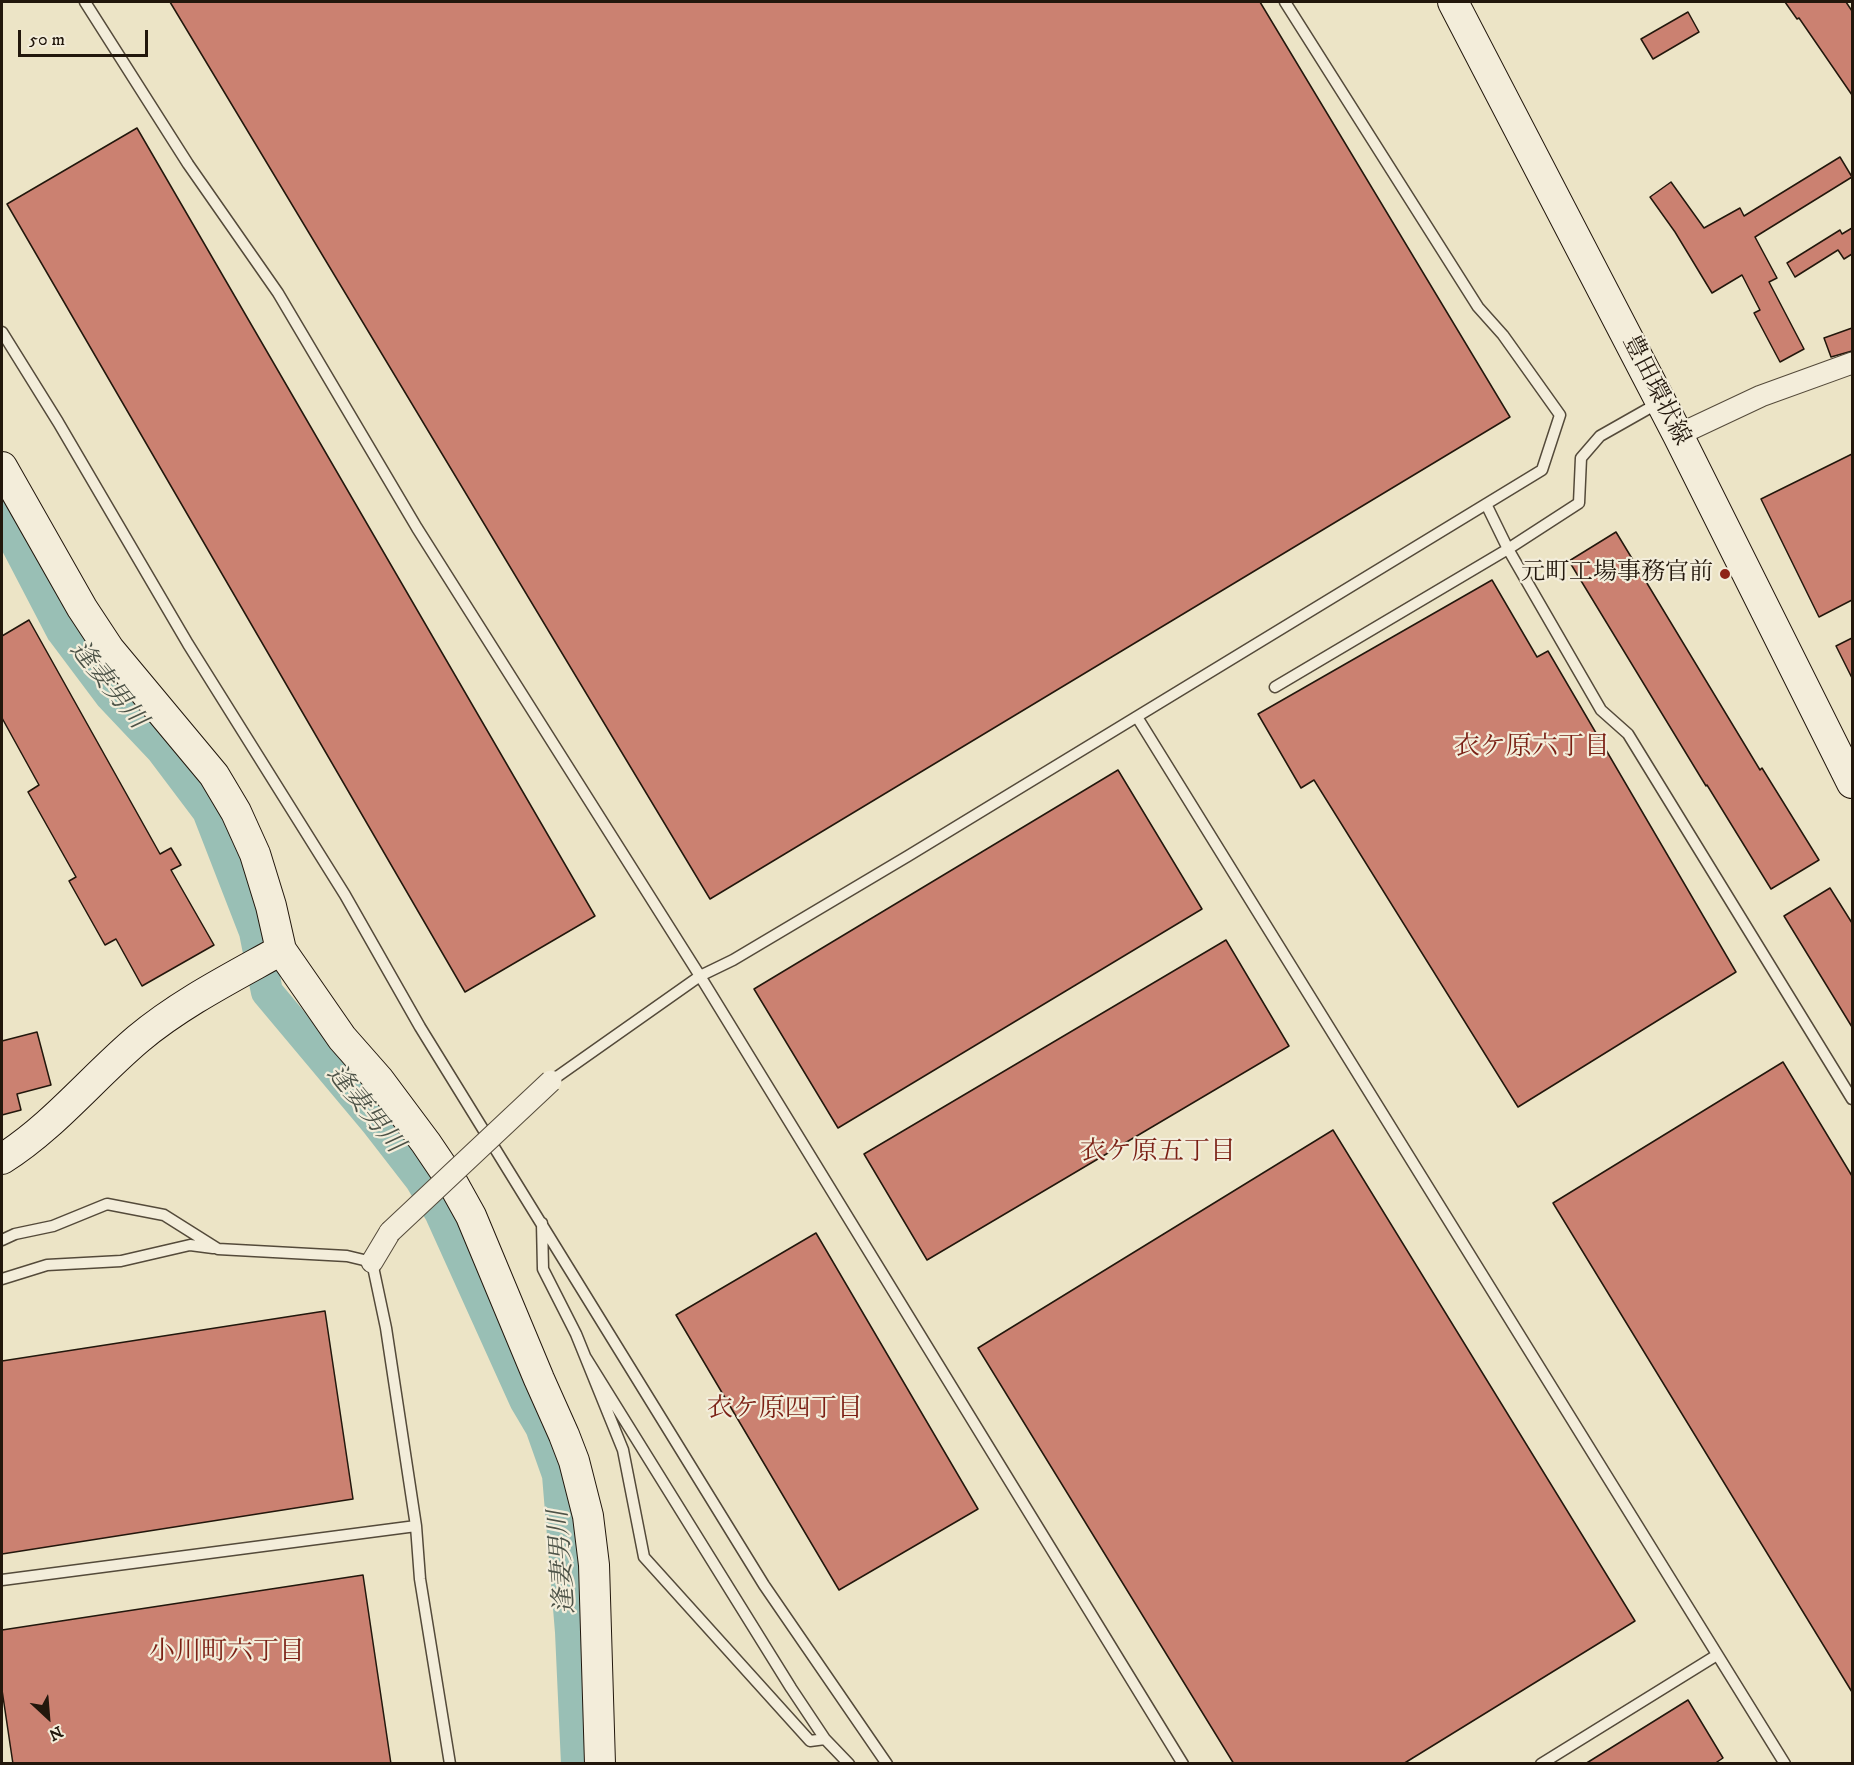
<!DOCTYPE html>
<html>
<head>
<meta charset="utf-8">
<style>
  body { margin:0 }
  #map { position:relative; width:1854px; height:1765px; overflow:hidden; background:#ece4c6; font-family:"IM FELL DW Pica",serif }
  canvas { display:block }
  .frame { position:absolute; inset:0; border:3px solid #22170c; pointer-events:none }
  .north { position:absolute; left:18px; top:1687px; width:60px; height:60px; -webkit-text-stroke:4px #f3edda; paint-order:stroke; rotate:154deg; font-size:16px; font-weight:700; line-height:24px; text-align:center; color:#22170c }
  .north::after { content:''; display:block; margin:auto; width:21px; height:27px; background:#22170c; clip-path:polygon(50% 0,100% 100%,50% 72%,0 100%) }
  .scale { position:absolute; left:18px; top:30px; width:130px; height:27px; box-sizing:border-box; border:3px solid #22170c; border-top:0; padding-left:8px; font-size:18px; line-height:21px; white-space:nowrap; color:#22170c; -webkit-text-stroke:4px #f3edda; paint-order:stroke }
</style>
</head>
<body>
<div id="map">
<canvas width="1854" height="1765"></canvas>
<div class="frame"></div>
<div class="north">N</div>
<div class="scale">50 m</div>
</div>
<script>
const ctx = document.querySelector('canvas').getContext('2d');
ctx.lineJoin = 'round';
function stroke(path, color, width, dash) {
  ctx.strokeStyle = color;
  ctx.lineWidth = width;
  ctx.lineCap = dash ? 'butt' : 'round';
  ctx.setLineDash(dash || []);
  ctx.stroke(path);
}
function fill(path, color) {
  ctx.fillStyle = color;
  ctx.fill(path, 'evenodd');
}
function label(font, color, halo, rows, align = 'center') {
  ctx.font = font + ' "IM FELL DW Pica","Noto Serif JP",serif';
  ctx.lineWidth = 4.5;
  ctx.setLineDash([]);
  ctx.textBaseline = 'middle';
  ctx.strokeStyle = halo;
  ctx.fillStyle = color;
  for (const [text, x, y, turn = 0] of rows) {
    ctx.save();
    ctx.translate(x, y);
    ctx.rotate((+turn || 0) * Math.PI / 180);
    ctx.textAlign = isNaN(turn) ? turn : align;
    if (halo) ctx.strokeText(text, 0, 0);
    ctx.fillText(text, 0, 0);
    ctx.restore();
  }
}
stroke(new Path2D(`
  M 2,516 L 62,631 L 110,695 L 162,750 L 208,811 L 255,932 L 267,992 L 376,1122 L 421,1180 L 440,1212 L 525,1400 L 541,1427 L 558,1475 L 571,1632 L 577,1764`), '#99bfb5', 32);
const building = new Path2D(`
  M 170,2 L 1260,2 L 1510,417 L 710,899 Z
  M 1785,2 L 1846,2 L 1852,11 L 1852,95 L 1799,18 L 1797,19 Z
  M 1688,12 L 1699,32 L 1653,59 L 1641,39 Z
  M 137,128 L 595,916 L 465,992 L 7,204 Z
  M 1840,157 L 1852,177 L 1755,237 L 1777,278 L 1769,282 L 1804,349 L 1780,362 L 1754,313 L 1760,310 L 1742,275 L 1712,293 L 1675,232 L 1650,197 L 1671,182 L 1704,228 L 1740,208 L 1744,216 Z
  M 1852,228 L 1852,254 L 1844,259 L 1838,250 L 1795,277 L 1787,263 L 1840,230 L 1842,234 Z
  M 1852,328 L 1852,351 L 1831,357 L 1824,338 Z
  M 1852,454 L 1852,600 L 1819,617 L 1761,499 Z
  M 1616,532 L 1760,770 L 1762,768 L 1819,860 L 1771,889 L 1707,785 L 1706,786 L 1569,561 Z
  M 1492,580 L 1537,657 L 1548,651 L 1736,972 L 1518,1107 L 1314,780 L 1301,788 L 1258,714 Z
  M 29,620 L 160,854 L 171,848 L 181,865 L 171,870 L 214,945 L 142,986 L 116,939 L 105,945 L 69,881 L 76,877 L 28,792 L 39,785 L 2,718 L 2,636 Z
  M 1852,638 L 1852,678 L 1836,646 Z
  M 1118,770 L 1202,909 L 838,1128 L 754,989 Z
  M 1830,888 L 1852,923 L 1852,1027 L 1784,916 Z
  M 1226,940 L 1289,1046 L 927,1260 L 864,1154 Z
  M 37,1032 L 51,1085 L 17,1094 L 21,1110 L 2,1115 L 2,1041 Z
  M 1783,1062 L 1852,1176 L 1852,1692 L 1553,1203 Z
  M 1333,1130 L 1635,1621 L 1403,1764 L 1234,1764 L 978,1348 Z
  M 816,1233 L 978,1509 L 839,1590 L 676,1315 Z
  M 325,1311 L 353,1499 L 2,1554 L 2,1361 Z
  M 363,1575 L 391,1764 L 13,1764 L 2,1690 L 2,1630 Z
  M 1688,1700 L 1723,1758 L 1714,1764 L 1585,1764 Z`);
fill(building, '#cb8171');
stroke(building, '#22170c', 1.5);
const lane = new Path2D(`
  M 85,2 L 188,164 L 278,293 L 417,528 L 700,976 L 1183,1764
  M 2,332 L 58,422 L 188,644 L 345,895 L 420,1027 L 764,1585 L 887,1764
  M 1486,504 L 1508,549 L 1601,710 L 1628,734 L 1852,1099
  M 1275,687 L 1508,549 L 1579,503 L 1581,458 L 1600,436 L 1660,402
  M 1137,717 L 1785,1764
  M 551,1081 L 700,976 L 733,960 L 908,856 L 1542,470 L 1560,415 L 1503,335 L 1478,307 L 1285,2
  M 542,1223 L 543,1269 L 576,1334 L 623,1450 L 644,1557 L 810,1741 L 825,1739 L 791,1688 L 586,1358
  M 2,1240 L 15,1234 L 53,1226 L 107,1204 L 164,1215 L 218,1249 L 347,1256 L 372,1262 L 386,1328 L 416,1526 L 420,1579 L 450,1764
  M 2,1279 L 47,1265 L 121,1261 L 190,1245 L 213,1248
  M 2,1580 L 416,1526
  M 825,1739 L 849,1764
  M 1541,1764 L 1717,1655`);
const street = new Path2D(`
  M 1678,435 L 1761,396 L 1852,363
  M 372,1262 L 390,1232`);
const secondary = new Path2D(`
  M 1453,2 L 1678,435 L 1852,783
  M 2,467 L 82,608 L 109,649 L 214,775 L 236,812 L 255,854 L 271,906 L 281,950 L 342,1038 L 379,1080 L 426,1143 L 451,1180 L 471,1216 L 539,1379 L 564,1435 L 574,1461 L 588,1516 L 594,1565 L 600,1764
  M 2,1159 C 53,1127 92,1078 138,1039 C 181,1003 233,977 281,950`);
stroke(lane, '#544a3a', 13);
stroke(street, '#544a3a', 23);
stroke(secondary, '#22170c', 32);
stroke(lane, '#f3edda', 10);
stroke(street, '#f3edda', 21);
stroke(secondary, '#f3edda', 30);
const streetBridge = new Path2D(`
  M 390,1232 L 551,1081`);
stroke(streetBridge, '#544a3a', 23, []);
stroke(streetBridge, '#f3edda', 21);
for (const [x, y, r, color] of [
  [1725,574,6,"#8f2418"]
]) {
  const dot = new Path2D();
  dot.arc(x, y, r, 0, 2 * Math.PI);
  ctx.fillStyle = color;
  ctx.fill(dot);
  stroke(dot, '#f3edda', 2);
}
label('24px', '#22170c', '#f3edda', [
  ["豊田環状線",1655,391,63]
]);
label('24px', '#22170c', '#f3edda', [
  ["元町工場事務官前",1713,574]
], 'right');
label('italic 26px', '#4c5247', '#f3edda', [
  ["逢妻男川",107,686,51],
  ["逢妻男川",364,1110,51],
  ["逢妻男川",564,1562,-94]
]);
label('26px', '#7a1f14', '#f3edda', [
  ["衣ケ原六丁目",1532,749],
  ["衣ケ原五丁目",1158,1154],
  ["衣ケ原四丁目",785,1411],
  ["小川町六丁目",227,1654]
]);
</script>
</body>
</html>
